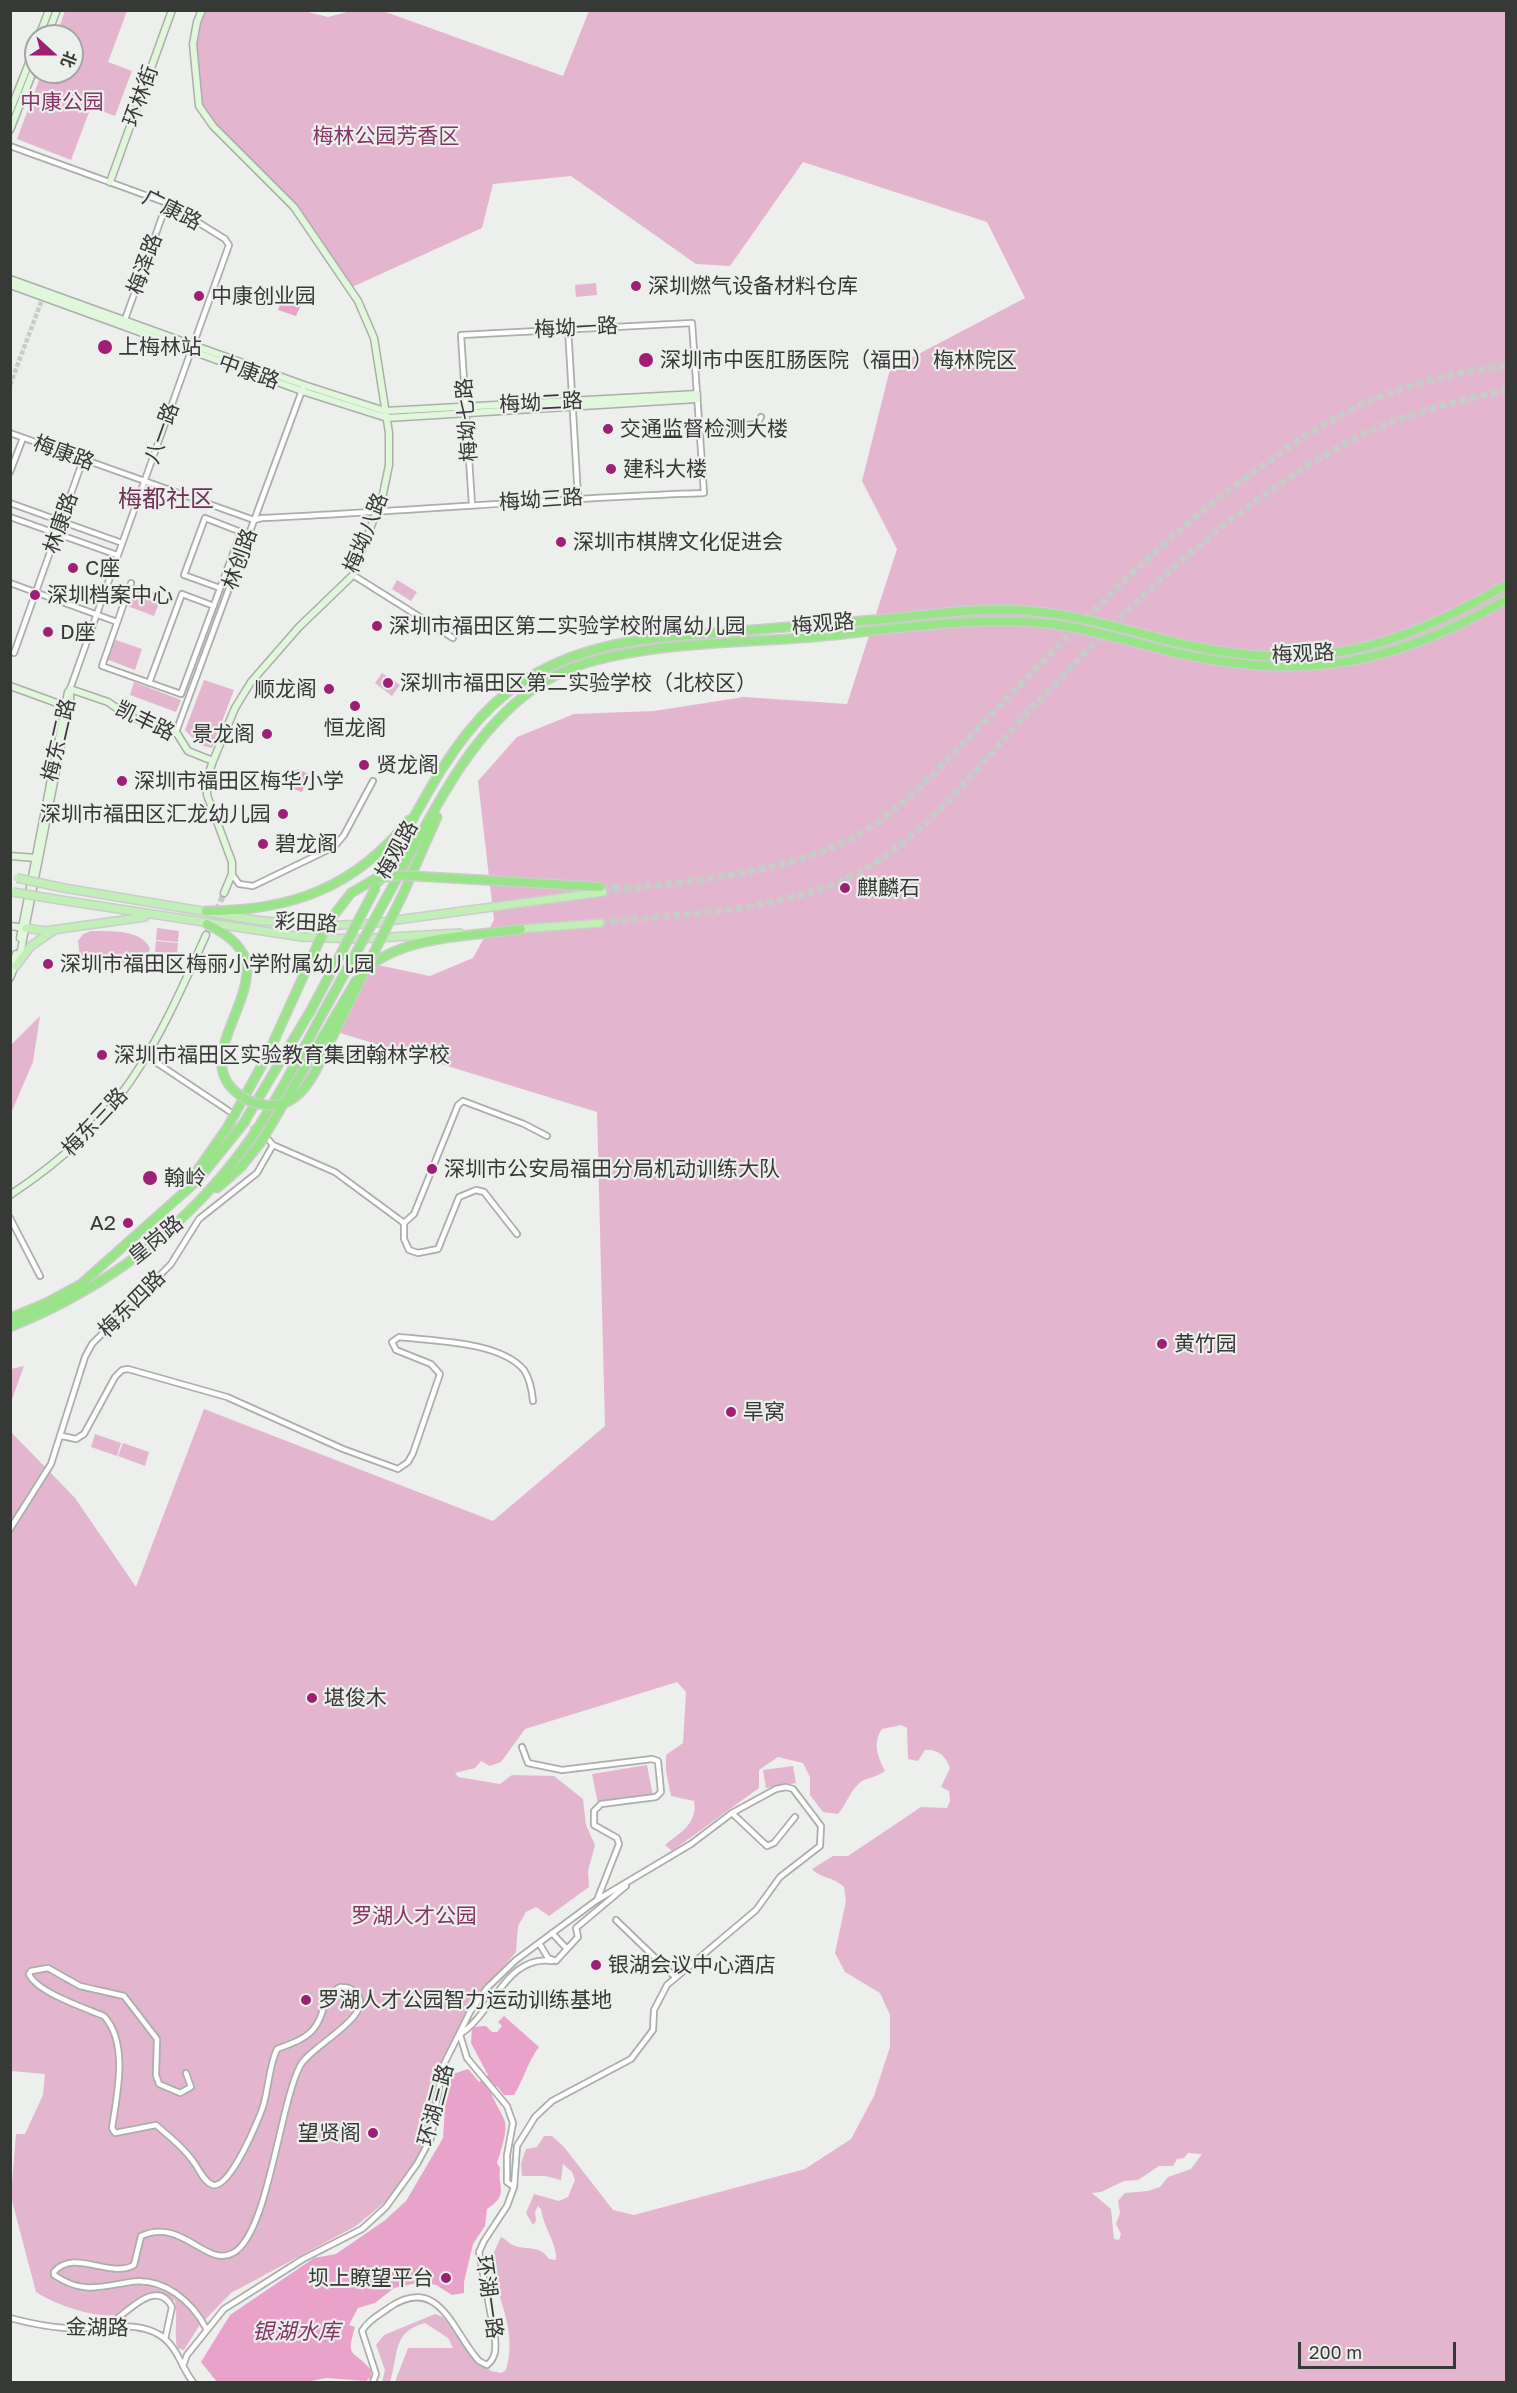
<!DOCTYPE html>
<html>
<head>
<meta charset="utf-8">
<style>
  body { margin:0 }
  #map { position:relative; width:1517px; height:2393px; overflow:hidden; background:#ecefec; font-family:"Golos Text","Noto Sans SC",sans-serif }
  canvas { display:block }
  .frame { position:absolute; inset:0; border:12px solid #373937; pointer-events:none }
  .north { position:absolute; left:24px; top:24px; width:60px; height:60px; box-sizing:border-box; background:#ecefec; border:2px solid #a4a6a4; border-radius:50%; rotate:111deg; font-size:16px; font-weight:700; line-height:24px; text-align:center; color:#373937 }
  .north::after { content:''; display:block; margin:auto; width:21px; height:27px; background:#9e2075; clip-path:polygon(50% 0,100% 100%,50% 72%,0 100%) }
  .scale { position:absolute; left:1298px; top:2342px; width:158px; height:27px; box-sizing:border-box; border:3px solid #373937; border-top:0; padding-left:8px; font-size:18px; line-height:21px; white-space:nowrap; color:#373937; -webkit-text-stroke:4px #ecefec; paint-order:stroke }
</style>
</head>
<body>
<div id="map">
<canvas width="1517" height="2393"></canvas>
<div class="frame"></div>
<div class="north">北</div>
<div class="scale">200 m</div>
</div>
<script>
const ctx = document.querySelector('canvas').getContext('2d');
ctx.lineJoin = 'round';
function fill(path, color) {
  ctx.fillStyle = color;
  ctx.fill(path, 'evenodd');
}
function stroke(path, color, width, dash) {
  ctx.strokeStyle = color;
  ctx.lineWidth = width;
  ctx.lineCap = dash ? 'butt' : 'round';
  ctx.setLineDash(dash || []);
  ctx.stroke(path);
}
function label(font, color, halo, rows, align = 'center') {
  ctx.font = font + ' "Golos Text","Noto Sans SC",sans-serif';
  ctx.lineWidth = 4.5;
  ctx.setLineDash([]);
  ctx.textBaseline = 'middle';
  ctx.strokeStyle = halo;
  ctx.fillStyle = color;
  for (const [text, x, y, turn = 0] of rows) {
    ctx.save();
    ctx.translate(x, y);
    ctx.rotate((+turn || 0) * Math.PI / 180);
    ctx.textAlign = isNaN(turn) ? turn : align;
    if (halo) ctx.strokeText(text, 0, 0);
    ctx.fillText(text, 0, 0);
    ctx.restore();
  }
}
fill(new Path2D(`
  M 300,10 L 328,17 L 351,11 L 383,11 L 563,76 L 589,11 L 1506,11 L 1506,2382 L 395,2382 L 408,2348 L 453,2348 L 448,2338 L 425,2323 C 392,2332 399,2353 390,2382 L 382,2382 L 385,2370 L 376,2345 L 384,2335 L 435,2314 L 443,2317 L 484,2366 L 491,2371 L 501,2373 L 506,2370 C 517,2334 500,2298 488,2265 L 501,2237 C 505,2239 509,2243 513,2245 C 526,2251 539,2244 549,2259 L 556,2260 C 558,2246 543,2226 541,2209 L 538,2206 L 535,2212 L 536,2221 L 533,2225 L 526,2213 L 534,2194 L 559,2201 L 568,2197 L 575,2180 L 572,2172 L 563,2164 L 561,2180 L 545,2176 L 522,2176 L 521,2163 L 526,2149 L 537,2147 L 544,2136 L 552,2136 L 564,2147 L 613,2210 L 634,2215 L 805,2169 L 851,2139 L 874,2096 L 890,2047 L 890,2015 L 880,1993 L 845,1972 L 835,1953 L 846,1901 L 844,1887 C 832,1876 822,1879 812,1869 L 833,1856 L 848,1856 L 921,1807 L 947,1808 L 950,1801 L 949,1791 L 941,1787 L 950,1768 C 946,1756 938,1749 925,1750 L 918,1761 L 908,1759 L 907,1728 L 901,1725 L 882,1729 C 872,1743 878,1757 885,1771 C 878,1776 872,1777 864,1780 C 851,1787 847,1804 838,1814 L 823,1812 L 810,1795 L 810,1777 L 803,1763 L 778,1757 L 759,1770 L 759,1788 L 672,1851 L 665,1845 C 681,1832 698,1823 694,1801 L 671,1796 L 666,1771 L 666,1755 L 683,1743 L 686,1692 L 677,1682 L 525,1729 L 501,1762 L 490,1766 L 481,1761 L 475,1768 L 455,1773 L 458,1777 L 500,1784 L 512,1775 L 554,1776 L 583,1799 L 586,1825 L 595,1845 L 588,1871 L 589,1887 L 549,1916 L 536,1907 L 526,1912 L 518,1926 L 516,1952 L 476,1999 L 445,2054 L 439,2070 L 427,2138 L 412,2167 L 390,2198 L 356,2226 L 231,2293 L 199,2326 L 184,2350 L 177,2348 C 174,2332 178,2317 175,2301 C 136,2278 146,2308 119,2314 C 97,2320 54,2304 36,2292 L 11,2197 L 16,2134 L 25,2134 L 43,2095 L 45,2074 L 11,2071 L 10,1431 L 75,1498 L 136,1587 L 204,1409 L 493,1521 L 605,1426 L 597,1112 L 337,1032 L 373,964 L 430,976 L 473,958 L 494,920 L 478,781 L 517,737 L 574,714 L 654,711 L 744,697 L 847,704 L 897,549 L 862,481 L 890,369 L 1025,298 L 987,222 L 803,162 L 730,266 L 696,264 L 571,176 L 493,184 L 482,228 L 350,288 L 299,213 L 227,140 L 199,106 L 193,44 L 202,11 ZM 1188,2153 L 1202,2154 L 1191,2169 L 1168,2177 L 1160,2187 L 1148,2191 L 1125,2193 L 1118,2201 L 1120,2213 L 1116,2224 L 1121,2234 L 1119,2240 L 1114,2239 L 1111,2209 L 1092,2193 L 1101,2192 L 1124,2181 L 1138,2180 L 1159,2166 L 1173,2166 L 1177,2159 L 1184,2158 Z
  M 65,11 L 127,11 L 108,62 L 132,71 L 115,116 L 91,107 L 71,160 L 17,139 L 42,72 L 72,72 L 72,36 L 56,36 Z
  M 596,283 L 597,295 L 576,297 L 575,285 Z
  M 397,580 L 417,592 L 411,601 L 392,589 Z
  M 133,584 L 162,595 L 154,616 L 125,605 Z
  M 113,639 L 142,649 L 135,670 L 106,659 Z
  M 382,673 L 400,685 L 392,696 L 375,683 Z
  M 204,680 L 234,690 L 212,748 L 200,745 L 185,730 Z
  M 134,682 L 181,700 L 176,712 L 130,695 Z
  M 157,928 L 179,931 L 178,942 L 156,940 Z
  M 91,931 C 108,931 143,929 150,949 L 144,964 L 154,965 L 155,953 L 177,955 L 176,967 L 172,967 L 171,971 L 71,961 L 71,956 L 80,957 L 78,941 L 83,934 Z
  M 156,941 L 178,943 L 177,954 L 155,952 Z
  M 40,1016 L 33,1062 L 11,1113 L 11,1045 Z
  M 24,1366 L 11,1402 L 11,1369 Z
  M 95,1434 L 121,1443 L 117,1456 L 91,1447 Z
  M 123,1443 L 149,1452 L 145,1466 L 118,1456 Z
  M 647,1765 L 653,1796 L 598,1804 L 592,1774 Z
  M 793,1766 L 796,1783 L 766,1788 L 763,1770 Z`), '#e4b5cf');
fill(new Path2D(`
  M 282,299 L 301,305 L 296,316 L 278,310 Z
  M 297,769 L 309,774 L 302,792 L 291,788 Z
  M 504,2016 L 539,2047 C 528,2061 524,2079 514,2095 L 504,2095 L 497,2086 L 491,2093 C 495,2103 500,2110 504,2119 C 509,2128 500,2154 497,2163 L 500,2168 C 497,2188 510,2194 487,2209 L 485,2226 L 473,2244 L 464,2282 L 464,2293 L 452,2295 L 436,2285 L 422,2282 L 394,2288 L 375,2303 L 358,2308 L 349,2325 L 355,2327 C 345,2360 354,2349 371,2370 L 371,2377 L 366,2381 L 326,2378 L 307,2382 L 217,2382 L 201,2362 L 230,2315 L 314,2258 L 336,2254 L 384,2221 L 406,2201 L 443,2138 L 447,2076 L 468,2069 L 479,2082 L 488,2075 L 471,2043 L 472,2027 L 486,2026 L 492,2032 L 497,2032 L 502,2026 L 498,2022 Z`), '#e9a3ca');
stroke(new Path2D(`
  M 10,385 L 43,297
  M 235,1115 L 265,1137`), '#c8cbc8', 4.5, [4.5, 2]);
stroke(new Path2D(`
  M 206,935 L 224,893`), '#c8cbc8', 6, [6, 3]);
stroke(new Path2D(`
  M 603,892 C 682,882 778,875 851,839 C 902,813 955,750 996,709 C 1080,624 1161,538 1259,468 C 1293,444 1327,420 1365,403 C 1410,384 1458,372 1506,366
  M 600,923 C 685,913 778,913 856,874 C 919,842 979,766 1027,714 C 1122,612 1223,511 1346,443 C 1395,416 1453,402 1506,390`), '#c8cbc8', 7, [7, 3.5]);
stroke(new Path2D(`
  M 600,887 L 633,888`), '#c8cbc8', 8, [8, 4]);
const street = new Path2D(`
  M 10,146 L 167,203 L 225,239 L 229,245 L 70,689
  M 124,322 L 167,203
  M 568,328 L 578,497
  M 700,429 L 757,424 L 761,417
  M 10,433 L 254,520 L 262,518 C 410,511 557,498 704,493 L 692,323 L 461,335 L 472,505
  M 10,472 L 23,438
  M 10,503 L 122,543
  M 10,517 L 117,555
  M 353,575 L 453,638
  M 10,583 L 117,622
  M 131,583 L 102,666 L 181,694 L 241,532 L 205,518 L 184,575 L 220,588
  M 14,653 L 83,460
  M 149,683 L 182,594 L 214,606
  M 176,732 L 304,385
  M 232,874 L 239,884 L 253,886 L 334,847 L 344,835 L 373,781
  M 148,1057 L 229,1111
  M 273,1145 L 335,1172 L 404,1223
  M 10,1218 L 40,1276
  M 517,1234 L 484,1192 L 476,1190 L 459,1197 L 438,1249 L 418,1253 L 409,1250 L 404,1239 L 404,1223 L 414,1214 L 458,1105 L 463,1101 L 524,1124 L 547,1136
  M 62,1436 L 76,1439 L 84,1434 L 115,1377 L 122,1370 L 128,1369 L 227,1397 L 343,1449 L 398,1469 L 408,1462 L 413,1453 L 440,1374 L 431,1364 L 396,1350 L 392,1342 L 399,1337 C 432,1341 500,1341 524,1370 C 530,1379 532,1391 533,1401
  M 10,1529 L 51,1464 L 85,1357 L 92,1344 L 171,1264 L 199,1219 L 257,1173 L 273,1145 L 267,1138
  M 522,1747 L 528,1763 L 562,1770 L 652,1759 L 658,1761 L 661,1792 L 656,1797 L 601,1804 L 594,1811 L 594,1825 L 617,1838 L 619,1844 L 597,1900
  M 732,1813 L 767,1846 L 774,1843 L 795,1817
  M 616,1920 L 675,1977
  M 552,1933 L 567,1949
  M 539,1943 L 548,1958 L 556,1961 L 578,1937 L 576,1928 L 626,1886
  M 460,2034 C 492,2015 506,1954 552,1961
  M 460,2035 L 467,2058 L 507,2106 L 513,2123 L 507,2155 L 507,2182 L 514,2187
  M 186,2073 L 191,2087 L 180,2093 L 159,2084 L 156,2075 L 157,2039 L 124,1996 L 80,1986 L 48,1968 L 31,1971 L 29,1974 C 36,1992 87,2009 104,2016 C 129,2044 117,2094 112,2128 L 115,2133 L 156,2125 C 170,2137 185,2149 195,2164 C 200,2171 204,2182 213,2185 C 230,2189 260,2118 264,2103 C 269,2084 269,2067 277,2049 C 290,2044 307,2039 315,2027 C 327,2011 319,2000 340,1987 C 348,1987 351,1988 356,1993 C 377,2015 310,2046 300,2066 C 279,2107 268,2234 233,2253 C 206,2268 182,2217 141,2236 L 134,2265 C 110,2279 74,2248 54,2272 L 54,2275 C 82,2294 99,2287 130,2282 C 164,2277 192,2301 207,2330
  M 10,2318 C 29,2323 47,2327 66,2328 C 96,2330 146,2316 169,2343 C 180,2355 183,2370 193,2382
  M 110,2324 C 127,2313 157,2277 172,2307 L 165,2339
  M 183,2366 L 187,2355 L 224,2309 L 303,2259 L 362,2229 L 386,2207 L 417,2164 L 431,2138 L 442,2068 L 470,2012 L 487,1988 L 516,1960 L 597,1900 L 691,1844 L 732,1813 L 776,1789 L 786,1787 L 793,1789 L 821,1826 L 820,1846 L 780,1877 L 756,1910 L 667,1985 L 654,2010 L 653,2030 L 631,2059 L 552,2101 L 535,2117 L 517,2146 L 514,2187 L 507,2206 L 484,2241 L 479,2252 L 495,2337 C 496,2349 496,2358 487,2365 L 479,2361 C 453,2333 440,2274 390,2307 C 381,2314 368,2320 362,2331 L 376,2374 L 373,2382`);
const secondary = new Path2D(`
  M 202,10 L 197,22 L 193,44 L 199,106 L 213,126 L 294,207 L 358,301 L 374,338 L 389,433 L 389,465 L 383,494 L 353,575 L 299,627 L 251,682 L 235,708 L 213,761 L 207,778 L 207,795 L 232,862 L 232,874 L 224,893
  M 39,36 L 49,10
  M 47,36 L 57,10
  M 10,111 L 36,45
  M 10,130 L 36,64
  M 110,182 L 172,10
  M 10,279 L 304,385 L 385,411 L 697,394
  M 10,285 L 302,391 L 387,418 L 697,399
  M 10,686 L 57,703 L 63,710
  M 70,689 L 108,702 L 128,716 L 176,732 L 188,751 L 213,761
  M 10,856 L 36,858
  M 10,926 L 25,928
  M 20,938 L 68,692
  M 10,968 L 16,954
  M 10,978 L 21,950 L 70,700 L 70,689
  M 10,1195 C 122,1121 153,1053 206,935`);
const primary = new Path2D(`
  M 64,888 L 255,920 L 317,926 L 367,924 L 603,892
  M 60,900 L 302,937 L 357,939 L 460,933
  M 26,928 L 45,931 L 145,917
  M 519,929 L 600,923
  M 16,966 L 31,946 L 53,931`);
const highway = new Path2D(`
  M 484,880 L 600,887
  M 379,881 C 453,747 485,659 654,638 C 730,632 807,625 884,619 C 927,615 971,608 1015,610 C 1073,612 1127,631 1183,644 C 1312,674 1395,649 1506,585
  M 389,893 C 429,821 465,738 533,689 C 550,677 569,668 589,662 C 659,642 741,643 814,637 C 889,630 978,615 1052,624 C 1096,630 1138,644 1181,654 C 1310,682 1393,663 1506,600
  M 403,894 L 437,817
  M 206,911 C 290,911 355,888 409,820
  M 207,924 C 224,933 239,942 246,960
  M 367,968 C 408,934 472,937 521,929
  M 185,1188 L 227,1128 L 267,1056
  M 217,1188 L 241,1167 L 261,1142
  M 10,1318 L 46,1303 L 81,1284 L 198,1180 L 243,1124 L 311,1010
  M 10,1327 C 107,1288 188,1226 249,1141 C 276,1102 298,1059 320,1018`);
stroke(street, '#abaeaa', 8);
stroke(secondary, '#abaeaa', 9);
stroke(primary, '#cbcccb', 10);
stroke(highway, '#cbcccb', 11);
stroke(street, '#fff', 4.5);
stroke(secondary, '#e0f7db', 6);
stroke(primary, '#c2efb8', 7);
stroke(highway, '#99e488', 8);
const primaryBridge = new Path2D(`
  M 17,878 L 64,888
  M 13,892 L 60,900`);
const highwayBridge = new Path2D(`
  M 246,960 C 255,1006 191,1062 241,1096 C 252,1104 267,1107 280,1104 C 296,1101 306,1087 314,1074 L 403,894
  M 311,1010 L 376,887
  M 320,1018 L 389,893
  M 267,1056 L 327,924 L 351,893 L 375,879 L 396,875 L 484,880
  M 261,1142 L 357,979`);
stroke(primaryBridge, '#cbcccb', 10, []);
stroke(highwayBridge, '#cbcccb', 11, []);
stroke(primaryBridge, '#c2efb8', 7);
stroke(highwayBridge, '#99e488', 8);
for (const [x, y, r, color] of [
  [636,286,6,"#9e2075"],
  [199,296,6,"#9e2075"],
  [105,347,8,"#9e2075"],
  [646,360,8,"#9e2075"],
  [608,429,6,"#9e2075"],
  [611,469,6,"#9e2075"],
  [561,542,6,"#9e2075"],
  [73,568,6,"#9e2075"],
  [35,595,6,"#9e2075"],
  [377,626,6,"#9e2075"],
  [48,632,6,"#9e2075"],
  [388,683,6,"#9e2075"],
  [329,689,6,"#9e2075"],
  [355,706,6,"#9e2075"],
  [267,734,6,"#9e2075"],
  [364,765,6,"#9e2075"],
  [122,781,6,"#9e2075"],
  [283,814,6,"#9e2075"],
  [263,844,6,"#9e2075"],
  [845,888,6,"#9e2075"],
  [48,964,6,"#9e2075"],
  [102,1055,6,"#9e2075"],
  [432,1169,6,"#9e2075"],
  [150,1178,8,"#9e2075"],
  [128,1223,6,"#9e2075"],
  [1162,1344,6,"#9e2075"],
  [731,1412,6,"#9e2075"],
  [312,1698,6,"#9e2075"],
  [596,1965,6,"#9e2075"],
  [306,2000,6,"#9e2075"],
  [373,2133,6,"#9e2075"],
  [446,2278,6,"#9e2075"]
]) {
  const dot = new Path2D();
  dot.arc(x, y, r, 0, 2 * Math.PI);
  ctx.fillStyle = color;
  ctx.fill(dot);
  stroke(dot, '#ecefec', 2);
}
label('21px', '#373937', '#ecefec', [
  ["环林街",141,96,-70],
  ["广康路",172,210,27],
  ["梅泽路",145,264,-70],
  ["梅坳一路",576,328,-3],
  ["中康路",249,372,20],
  ["梅坳二路",541,403,-3],
  ["梅坳七路",467,420,-94],
  ["八一路",162,433,-70],
  ["梅康路",64,453,20],
  ["梅坳三路",541,500,-4],
  ["林康路",61,523,-71],
  ["梅坳八路",366,533,-68],
  ["林创路",240,559,-70],
  ["梅观路",823,624,-5],
  ["梅观路",1303,654,-3],
  ["凯丰路",145,721,26],
  ["梅东二路",59,740,-77],
  ["梅观路",397,850,-61],
  ["彩田路",306,923,3],
  ["梅东三路",95,1122,-47],
  ["皇岗路",156,1240,-39],
  ["梅东四路",132,1304,-45],
  ["环湖三路",436,2105,-75],
  ["环湖一路",489,2297,82],
  ["金湖路",97,2328,1]
]);
label('21px', '#853466', '#ecefec', [
  ["中康公园",62,102],
  ["梅林公园芳香区",386,136],
  ["罗湖人才公园",414,1916]
]);
label('21px', '#373937', '#ecefec', [
  ["深圳燃气设备材料仓库",648,286],
  ["中康创业园",211,296],
  ["上梅林站",118,347],
  ["深圳市中医肛肠医院（福田）梅林院区",660,360],
  ["交通监督检测大楼",620,429],
  ["建科大楼",623,469],
  ["深圳市棋牌文化促进会",573,542],
  ["C座",85,568],
  ["深圳档案中心",47,595],
  ["深圳市福田区第二实验学校附属幼儿园",389,626],
  ["D座",60,632],
  ["深圳市福田区第二实验学校（北校区）",400,683],
  ["顺龙阁",317,689,"right"],
  ["恒龙阁",355,728,"center"],
  ["景龙阁",255,734,"right"],
  ["贤龙阁",376,765],
  ["深圳市福田区梅华小学",134,781],
  ["深圳市福田区汇龙幼儿园",271,814,"right"],
  ["碧龙阁",275,844],
  ["麒麟石",857,888],
  ["深圳市福田区梅丽小学附属幼儿园",60,964],
  ["深圳市福田区实验教育集团翰林学校",114,1055],
  ["深圳市公安局福田分局机动训练大队",444,1169],
  ["翰岭",164,1178],
  ["A2",116,1223,"right"],
  ["黄竹园",1174,1344],
  ["旱窝",743,1412],
  ["堪俊木",324,1698],
  ["银湖会议中心酒店",608,1965],
  ["罗湖人才公园智力运动训练基地",318,2000],
  ["望贤阁",361,2133,"right"],
  ["坝上瞭望平台",434,2278,"right"]
], 'left');
label('italic 22px', '#853466', '#ecefec', [
  ["银湖水库",296,2332]
]);
label('24px', '#703258', '#ecefec', [
  ["梅都社区",166,499]
]);
</script>
</body>
</html>
